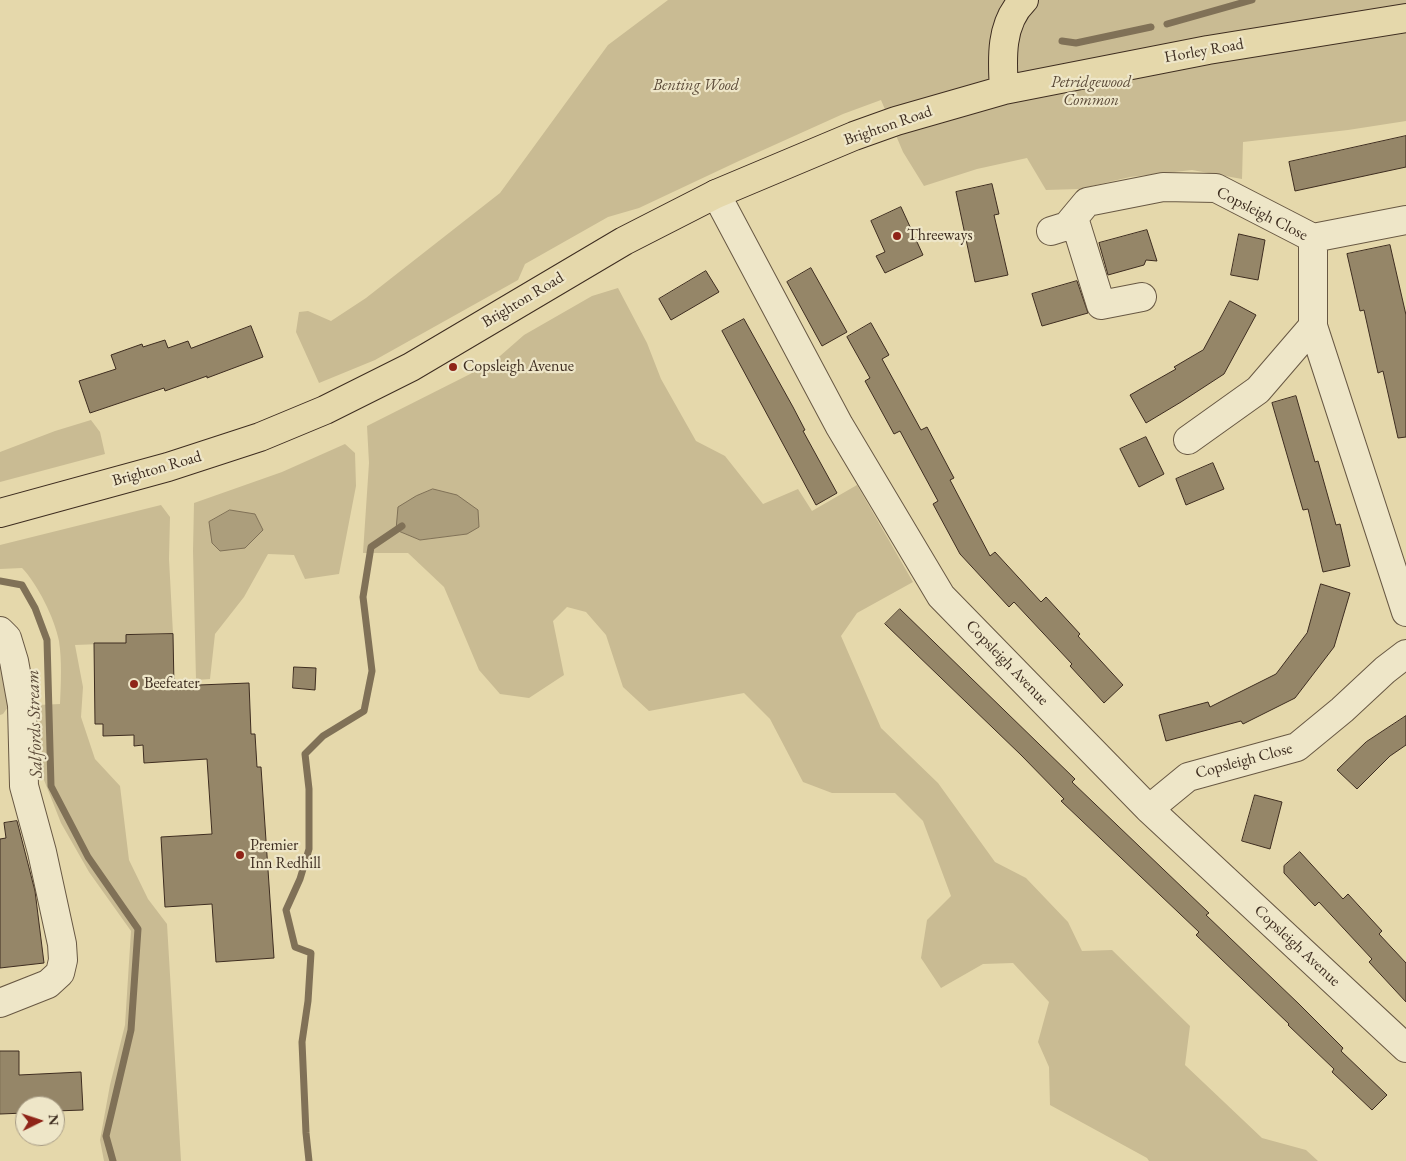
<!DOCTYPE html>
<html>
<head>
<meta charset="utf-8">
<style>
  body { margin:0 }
  #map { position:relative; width:1406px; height:1161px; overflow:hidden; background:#e5d8ab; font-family:"EB Garamond",serif }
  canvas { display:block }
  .north { position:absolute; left:15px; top:1096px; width:50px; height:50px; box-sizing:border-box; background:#eee6c8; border:1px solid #a89c85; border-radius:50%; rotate:86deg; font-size:14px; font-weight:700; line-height:20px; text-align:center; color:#3e2d20 }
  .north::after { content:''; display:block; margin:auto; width:18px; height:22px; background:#8f2418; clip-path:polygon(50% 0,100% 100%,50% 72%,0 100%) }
</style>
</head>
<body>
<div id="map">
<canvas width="1406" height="1161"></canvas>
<div class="north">N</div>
</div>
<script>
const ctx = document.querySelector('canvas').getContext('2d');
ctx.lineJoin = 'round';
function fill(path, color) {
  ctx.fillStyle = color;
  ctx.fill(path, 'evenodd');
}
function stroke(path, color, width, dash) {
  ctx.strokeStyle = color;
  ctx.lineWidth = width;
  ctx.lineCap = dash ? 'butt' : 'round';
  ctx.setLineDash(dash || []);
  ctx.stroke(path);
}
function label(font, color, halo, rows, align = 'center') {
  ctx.font = font + ' "EB Garamond",serif';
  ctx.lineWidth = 4.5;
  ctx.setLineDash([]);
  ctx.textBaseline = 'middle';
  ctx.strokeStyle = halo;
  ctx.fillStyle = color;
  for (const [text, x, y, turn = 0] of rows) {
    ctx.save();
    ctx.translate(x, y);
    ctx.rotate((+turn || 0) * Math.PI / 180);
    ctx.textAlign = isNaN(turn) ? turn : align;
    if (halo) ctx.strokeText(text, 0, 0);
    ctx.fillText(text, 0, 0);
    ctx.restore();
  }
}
fill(new Path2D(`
  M 668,0 L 1406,0 L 1406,121 L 1348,130 L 1243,142 L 1242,179 L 1192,170 L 1130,177 L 1079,189 L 1046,190 L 1027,158 L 977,169 L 924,186 L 903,152 L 881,100 L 843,114 L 741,160 L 639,208 L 608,217 L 525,264 L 518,280 L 375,360 L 319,383 L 296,332 L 299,312 L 308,311 L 331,321 L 366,298 L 500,193 L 608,45 Z
  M 618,288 L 647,343 L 661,379 L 696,441 L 725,456 L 763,504 L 798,489 L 812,511 L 857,485 L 913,582 L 857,613 L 841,636 L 881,728 L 938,783 L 995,862 L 1026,878 L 1068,922 L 1082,951 L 1112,950 L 1190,1026 L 1185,1065 L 1262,1138 L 1306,1150 L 1318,1161 L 1149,1161 L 1147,1158 L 1050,1105 L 1049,1067 L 1038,1042 L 1049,1002 L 1013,963 L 983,964 L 941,988 L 921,958 L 927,920 L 951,896 L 923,821 L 895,793 L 832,793 L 803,782 L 770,719 L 744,693 L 649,711 L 623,687 L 606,635 L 586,612 L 567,607 L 553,621 L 564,675 L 529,698 L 500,694 L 479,670 L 444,587 L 408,553 L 363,553 L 369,463 L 367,426 L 492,363 L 524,335 L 592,296 ZM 396,530 L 467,534 L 420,540 Z
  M 91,420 L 100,432 L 105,454 L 0,482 L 0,452 L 55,431 Z
  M 345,444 L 355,453 L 356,486 L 339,574 L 305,579 L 294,555 L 268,554 L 244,597 L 215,634 L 210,679 L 196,680 L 193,551 L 194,503 L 282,472 Z
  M 161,505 L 170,517 L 169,559 L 173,634 L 126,635 L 126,643 L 75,645 L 83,687 L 81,717 L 95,759 L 120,786 L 129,860 L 148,899 L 167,924 L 181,1161 L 104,1161 L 100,1140 L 110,1085 L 125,1025 L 131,931 L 89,872 L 61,823 L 44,780 L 38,705 L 60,704 C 61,683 62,661 59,641 C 55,619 37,583 22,568 L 0,569 L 0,545 Z
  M 0,654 L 3,660 L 8,707 L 3,714 L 0,715 Z`), '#c9bb93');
const water = new Path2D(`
  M 433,489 L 457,495 L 478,510 L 479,527 L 467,534 L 420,540 L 396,530 L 398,507 L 416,496 Z
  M 230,510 L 255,514 L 263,530 L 245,548 L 220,551 L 212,543 L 209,522 Z`);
fill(water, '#ac9e7c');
stroke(water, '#807157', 1);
stroke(new Path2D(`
  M 1167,24 L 1252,0
  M 1062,41 L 1076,43 L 1151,27
  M 0,581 L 22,585 L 35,608 L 47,640 L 51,786 L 88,857 L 138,929 L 131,1030 L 106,1136 L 113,1161
  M 309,1161 L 306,1133 L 302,1042 L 308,1001 L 311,953 L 295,947 L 286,910 L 300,879 L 309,849 L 309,789 L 305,754 L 323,736 L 364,711 L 372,671 L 363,597 L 371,547 L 402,526`), '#807157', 7);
const building = new Path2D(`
  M 1406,136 L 1406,167 L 1295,191 L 1289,162 Z
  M 992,184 L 999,214 L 994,215 L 1008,275 L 975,282 L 956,192 Z
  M 901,207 L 923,255 L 885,273 L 876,256 L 885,252 L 871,221 Z
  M 1147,230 L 1157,261 L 1146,260 L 1144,265 L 1108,275 L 1099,243 Z
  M 1239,234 L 1265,240 L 1258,280 L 1231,275 Z
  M 1390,245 L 1406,315 L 1406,437 L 1398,438 L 1383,371 L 1378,373 L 1364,310 L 1360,311 L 1347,254 Z
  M 811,268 L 847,332 L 822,346 L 787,282 Z
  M 706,271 L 719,292 L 671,320 L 659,299 Z
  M 1077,281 L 1088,313 L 1042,326 L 1032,294 Z
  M 1230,301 L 1256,315 L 1224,374 L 1181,402 L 1146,423 L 1130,395 L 1176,369 L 1174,367 L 1203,350 Z
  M 744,319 L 793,407 L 805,430 L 803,431 L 837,493 L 816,505 L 722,331 Z
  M 871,323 L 889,355 L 882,359 L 921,430 L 927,427 L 954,478 L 950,480 L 990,556 L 995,552 L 1041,602 L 1046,597 L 1080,634 L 1078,636 L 1123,685 L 1104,703 L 1070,666 L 1072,664 L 1014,602 L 1009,607 L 960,554 L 933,504 L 938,501 L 900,431 L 894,434 L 865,381 L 870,378 L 847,337 Z
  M 251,326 L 263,357 L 207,378 L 207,376 L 165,391 L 164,388 L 90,413 L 79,381 L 116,369 L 111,355 L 142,344 L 143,347 L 165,340 L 168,348 L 188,341 L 191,348 Z
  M 1296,396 L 1315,462 L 1318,461 L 1336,525 L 1340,524 L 1350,566 L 1323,572 L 1308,509 L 1303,510 L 1272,403 Z
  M 1146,437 L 1164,474 L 1139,487 L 1120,449 Z
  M 1213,463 L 1224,489 L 1186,505 L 1176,479 Z
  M 1321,584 L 1350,593 L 1334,647 L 1295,698 L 1243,724 L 1241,721 L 1166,741 L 1159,715 L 1208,702 L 1210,707 L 1276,674 L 1307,633 Z
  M 900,609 L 1075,779 L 1072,782 L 1209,913 L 1206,915 L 1299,1004 L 1343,1048 L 1341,1051 L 1387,1095 L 1372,1110 L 1332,1072 L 1334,1069 L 1288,1025 L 1289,1024 L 1196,935 L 1199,932 L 1061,801 L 1064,799 L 1021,755 L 885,624 Z
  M 173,634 L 174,686 L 249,683 L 251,734 L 255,734 L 257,767 L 261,767 L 274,958 L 216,962 L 212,904 L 165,907 L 161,837 L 212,834 L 207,759 L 144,763 L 143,745 L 134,746 L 134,735 L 103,736 L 103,724 L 95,724 L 94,643 L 126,643 L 126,635 Z
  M 294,667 L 316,668 L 315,690 L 293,688 Z
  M 1406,716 L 1406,745 L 1390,756 L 1357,789 L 1337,770 L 1366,742 Z
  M 1255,795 L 1282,802 L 1270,849 L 1242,841 Z
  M 17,821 L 35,891 L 44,963 L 0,968 L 0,839 L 6,838 L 4,823 Z
  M 1300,852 L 1343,899 L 1348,894 L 1382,931 L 1379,934 L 1406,963 L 1406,1002 L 1369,962 L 1372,959 L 1319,902 L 1315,906 L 1284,873 L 1284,866 Z
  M 0,1051 L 19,1051 L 19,1075 L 81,1072 L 83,1110 L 55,1111 L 55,1106 L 25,1106 L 25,1113 L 0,1114 Z`);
fill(building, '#958668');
stroke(building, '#3e2d20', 1);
const minor = new Path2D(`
  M 716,194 L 839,425 L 941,596 L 1149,809 L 1406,1048
  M 1074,218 L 1101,305 L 1142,297
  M 1051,231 L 1067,226 L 1087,202 L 1163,187 L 1216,188 L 1313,238
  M 1313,238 L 1313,326 L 1406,612
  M 1313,238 L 1406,220
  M 1188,440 L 1258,390 L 1313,326
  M 0,631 L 7,638 L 14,661 L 22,705 L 24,786 L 42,852 L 62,944 L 63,960 L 60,973 L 48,984 L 0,1003
  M 1149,809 L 1188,777 L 1297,747 L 1342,710 L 1385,670 L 1406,654`);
const major = new Path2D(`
  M 1004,90 C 1002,59 1000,23 1024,0
  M 0,513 L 168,467 L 260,437 L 325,410 L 411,367 L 624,241 L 716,194 L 854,136 L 896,121 L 1004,90 L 1208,50 L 1406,18`);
stroke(minor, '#685843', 30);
stroke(major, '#3e2d20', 30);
stroke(minor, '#eee6c8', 28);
stroke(major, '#e5d8ab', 28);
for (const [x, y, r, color] of [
  [897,236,5,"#8f2418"],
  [453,367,5,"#8f2418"],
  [134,684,5,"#8f2418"],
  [240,855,5,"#8f2418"]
]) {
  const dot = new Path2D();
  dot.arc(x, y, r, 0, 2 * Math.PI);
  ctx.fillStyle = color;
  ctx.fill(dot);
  stroke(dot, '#eee6c8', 2);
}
label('16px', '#3e2d20', '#eee6c8', [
  ["Horley Road",1204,51,-10],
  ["Brighton Road",888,126,-19],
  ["Copsleigh Close",1262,214,27],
  ["Brighton Road",523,300,-31],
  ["Brighton Road",157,469,-16],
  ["Copsleigh Avenue",1007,663,46],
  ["Copsleigh Close",1244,761,-15],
  ["Copsleigh Avenue",1297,946,43]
]);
label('italic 16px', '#5a4937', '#eee6c8', [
  ["Petridgewood",1091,83],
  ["Common",1091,101],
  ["Benting Wood",696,86]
]);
label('16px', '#3e2d20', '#eee6c8', [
  ["Threeways",907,236],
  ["Copsleigh Avenue",463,367],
  ["Beefeater",144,684],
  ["Premier",250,846],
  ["Inn Redhill",250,864]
], 'left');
label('italic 18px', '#5a4937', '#eee6c8', [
  ["Salfords Stream",35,724,-92]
]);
</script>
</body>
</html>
